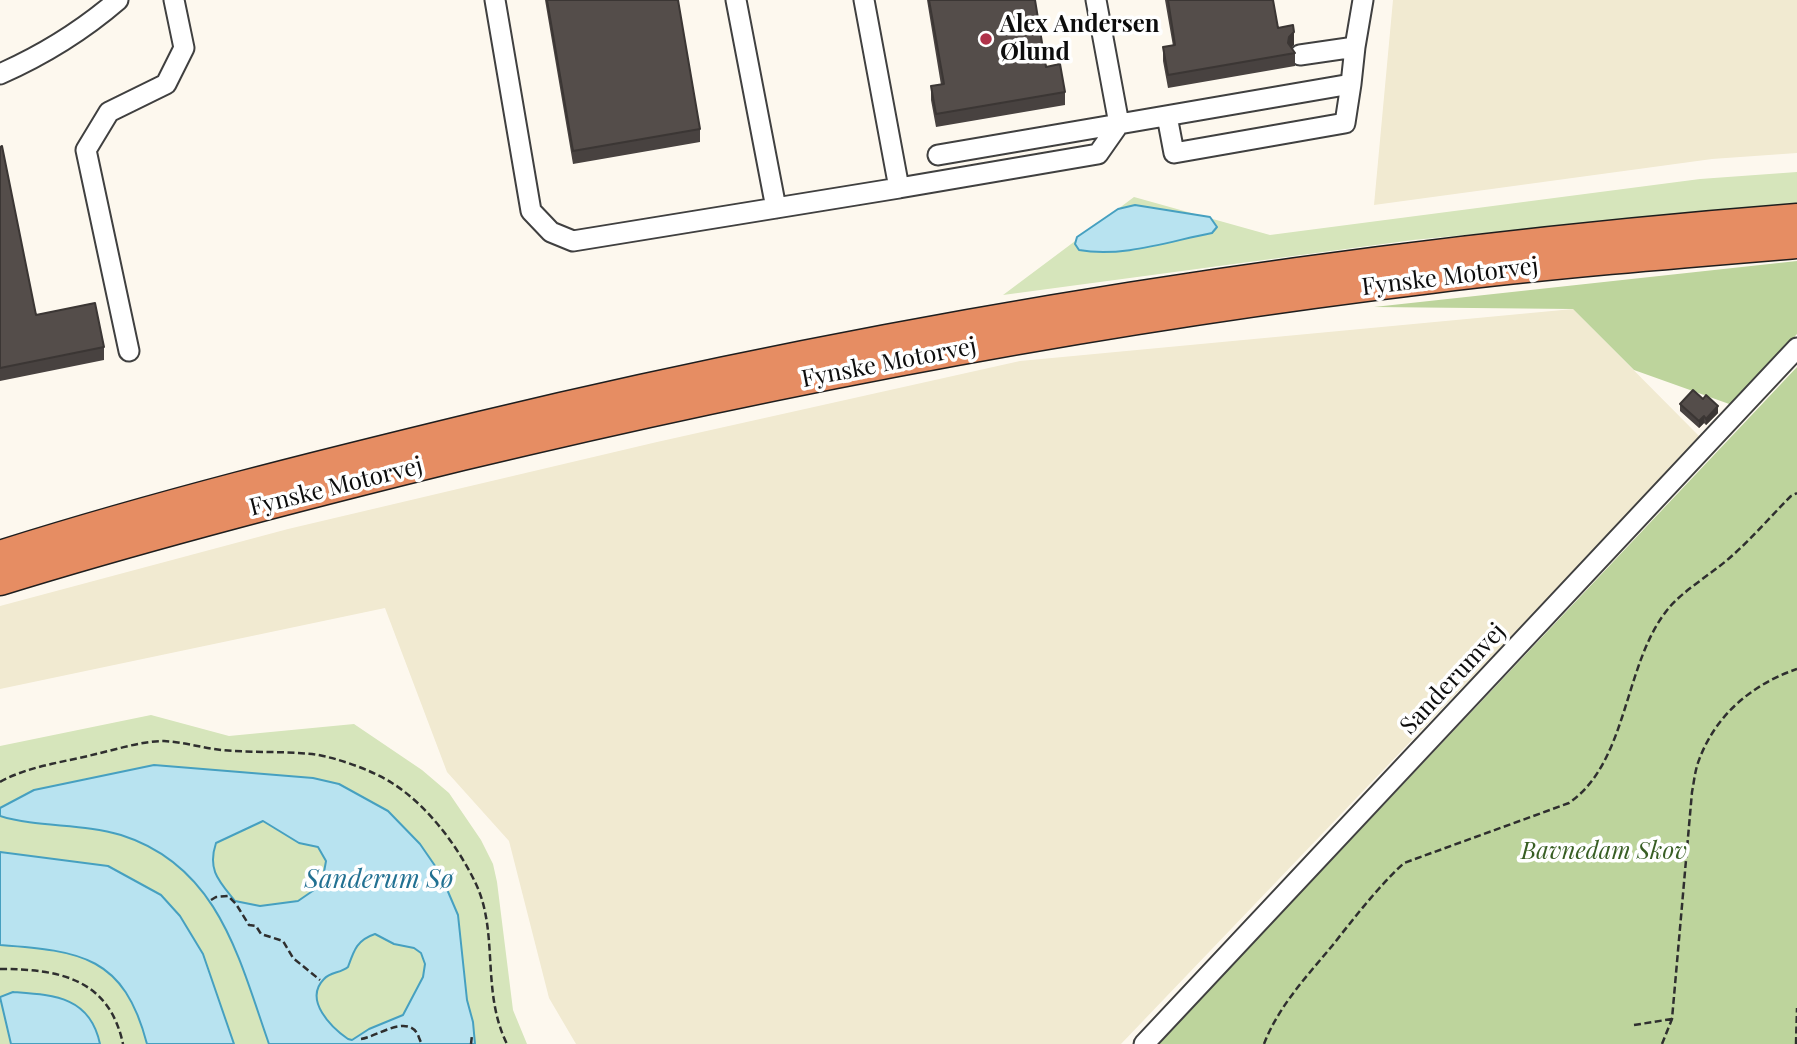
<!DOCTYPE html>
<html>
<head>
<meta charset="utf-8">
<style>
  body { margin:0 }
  canvas { display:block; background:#fdf8ee }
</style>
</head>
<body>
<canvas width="1797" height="1044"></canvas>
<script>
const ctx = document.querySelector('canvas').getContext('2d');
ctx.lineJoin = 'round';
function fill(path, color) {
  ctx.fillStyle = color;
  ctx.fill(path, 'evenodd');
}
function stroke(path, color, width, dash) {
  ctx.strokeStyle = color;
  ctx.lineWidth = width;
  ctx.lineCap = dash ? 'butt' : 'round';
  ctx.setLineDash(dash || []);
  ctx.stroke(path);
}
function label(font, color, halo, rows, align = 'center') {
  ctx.font = font + ' "Playfair Display",serif';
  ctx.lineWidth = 7;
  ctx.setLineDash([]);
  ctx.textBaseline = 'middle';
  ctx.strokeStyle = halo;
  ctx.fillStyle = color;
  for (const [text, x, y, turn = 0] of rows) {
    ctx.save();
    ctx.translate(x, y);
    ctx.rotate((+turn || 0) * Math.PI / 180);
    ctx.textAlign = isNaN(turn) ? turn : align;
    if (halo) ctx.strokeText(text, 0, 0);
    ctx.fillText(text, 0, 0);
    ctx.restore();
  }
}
fill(new Path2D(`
  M 1393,0 L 1797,0 L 1797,153 L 1712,159 L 1374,205 Z
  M 1573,309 L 1701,438 L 1121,1044 L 576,1044 L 549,998 L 509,841 L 447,772 L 385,608 L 0,689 L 0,606 L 288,529 L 657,442 L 1020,361 Z`), '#f1ead1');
fill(new Path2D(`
  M 1797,172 L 1797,203 L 1413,240 L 1003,295 L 1134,197 L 1270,235 L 1700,179 Z
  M 151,715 L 229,736 L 354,724 L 422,770 L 449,793 L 481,840 L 493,864 L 497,882 L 513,1010 L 527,1044 L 0,1044 L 0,746 Z`), '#d6e5bb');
fill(new Path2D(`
  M 1797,261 L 1797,334 L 1732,405 L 1634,370 L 1573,309 L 1374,307 Z
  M 1797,367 L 1797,1044 L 1158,1044 Z`), '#bdd49c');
const water = new Path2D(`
  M 1135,205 L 1210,217 L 1217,227 L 1212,233 C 1170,241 1122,258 1079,250 L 1075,244 L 1077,237 L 1118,209 Z
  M 154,765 L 313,778 L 339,784 L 388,811 L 420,844 L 440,873 L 458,915 L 467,1000 L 473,1022 L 475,1044 L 269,1044 C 239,959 219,866 121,835 C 82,823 38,828 0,816 L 0,808 L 34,790 ZM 263,821 L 299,843 L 318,847 L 326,861 L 324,872 L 314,890 L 298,901 L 260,906 L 235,901 C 219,881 207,870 216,843 ZM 375,934 L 394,944 L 414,948 L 421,953 L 425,964 L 423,977 L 403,1015 L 369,1029 L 352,1040 L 348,1039 C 332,1028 303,1000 324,979 C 330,972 341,973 348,967 C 354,950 357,940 375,934 Z
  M 0,852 L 108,866 L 161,895 L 180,916 L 203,954 L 234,1044 L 147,1044 C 124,956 81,951 0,945 Z
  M 13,992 C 53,995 90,996 100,1044 L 11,1044 L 0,997 Z`);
fill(water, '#b8e3f0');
stroke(water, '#46a0c0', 2);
const minor = new Path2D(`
  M 495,0 L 531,211 L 551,232 L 573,241 L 899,188
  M 736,0 L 776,208
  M 864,0 L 899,188 L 1098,154 L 1119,124 L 1351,84 L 1355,47 L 1300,55
  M 1355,47 L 1363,0
  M 0,74 C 43,55 82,31 118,0
  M 1167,116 L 1174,153 L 1345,123 L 1351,84
  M 938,155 L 1119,124 L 1096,0
  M 129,351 L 86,150 L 109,112 L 166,84 L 184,48 L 174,0
  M 1144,1044 L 1797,348`);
const highway = new Path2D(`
  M 0,556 C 158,506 319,466 480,427 C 914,323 1353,254 1797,219
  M 0,580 C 152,533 307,493 462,455 C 781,378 1104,317 1430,278 C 1552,263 1675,253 1797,243`);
stroke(minor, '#404040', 23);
stroke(highway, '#1e1e1e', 33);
stroke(new Path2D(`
  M 0,782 C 28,766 65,762 96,754 C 118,749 142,741 164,741 C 183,742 203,748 222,750 C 252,753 282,751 312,754 C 335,757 372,770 392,783 C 427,805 458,846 476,884 C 499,933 481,992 507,1044
  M 211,900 L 216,897 L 228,896 L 236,904 L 249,925 L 256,926 L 261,934 L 283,941 L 293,958 L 320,980
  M 0,969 C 58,969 109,978 123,1044
  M 1634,1025 L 1672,1019
  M 361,1039 C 376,1037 405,1015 417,1033 C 419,1037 420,1041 422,1044
  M 471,1044 L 472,1035
  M 1264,1044 C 1278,1007 1307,976 1332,946 C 1355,917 1377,888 1404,863 L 1569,803 C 1629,761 1623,664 1668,609 C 1683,590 1715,572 1734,554 C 1754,536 1772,515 1791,496 L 1797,493
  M 1662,1044 L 1672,1019 L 1692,792 C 1694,782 1695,770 1699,760 C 1716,714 1753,684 1797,669
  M 1796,1044 L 1797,1008`), '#2f2f2f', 2.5, [7, 3.5]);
stroke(minor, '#fff', 19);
stroke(highway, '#e68d63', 30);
fill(new Path2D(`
  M 545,0 L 678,0 L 700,129 L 700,142 L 573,164 Z
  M 927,0 L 1035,0 L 1046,67 L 1065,92 L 1065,105 L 936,127 L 931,100 L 931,86 L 941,85 Z
  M 1165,0 L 1273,0 L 1278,28 L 1294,45 L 1291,47 L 1295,53 L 1295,66 L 1168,88 L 1163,61 L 1163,47 L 1173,46 Z
  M 0,147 L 36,315 L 104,347 L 104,360 L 0,381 Z
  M 1680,404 L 1718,413 L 1706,425 L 1704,423 L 1699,428 L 1680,411 Z`), '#484240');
fill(new Path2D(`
  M 1294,32 L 1294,45 L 1289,50 L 1288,56 L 1289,37 Z
  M 1718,406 L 1718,413 L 1706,425 L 1706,419 Z
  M 1704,416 L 1704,423 L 1699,428 L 1699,421 Z`), '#3b3634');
const building = new Path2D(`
  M 547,0 L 678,0 L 700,129 L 573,151 Z
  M 929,0 L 1035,0 L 1046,67 L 1060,64 L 1065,92 L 936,114 L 931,86 L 944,84 Z
  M 1168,0 L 1273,0 L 1278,28 L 1293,25 L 1294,32 L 1289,37 L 1288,43 L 1295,53 L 1168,75 L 1163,47 L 1175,45 Z
  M 2,146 L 36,315 L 95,303 L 104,347 L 0,368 L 0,147 Z
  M 1693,390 L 1703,399 L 1706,395 L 1718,406 L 1706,419 L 1704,416 L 1699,421 L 1680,404 Z`);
fill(building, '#544d4a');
stroke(building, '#3b3634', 2);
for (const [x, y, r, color] of [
  [986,39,7,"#af3249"]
]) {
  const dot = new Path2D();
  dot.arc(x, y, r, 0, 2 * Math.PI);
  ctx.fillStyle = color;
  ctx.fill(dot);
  stroke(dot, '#fff', 2.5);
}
label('bold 24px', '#0d0d0d', '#fff', [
  ["Alex Andersen",1000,25],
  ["Ølund",1000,53]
], 'left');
label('24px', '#0d0d0d', '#fff', [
  ["Fynske Motorvej",1450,277,-7],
  ["Fynske Motorvej",889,363,-11],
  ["Fynske Motorvej",336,487,-14],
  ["Sanderumvej",1453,679,-47]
]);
label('italic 24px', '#385e24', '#fff', [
  ["Bavnedam Skov",1604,852]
]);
label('italic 26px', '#227192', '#fff', [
  ["Sanderum Sø",379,880]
]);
</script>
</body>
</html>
